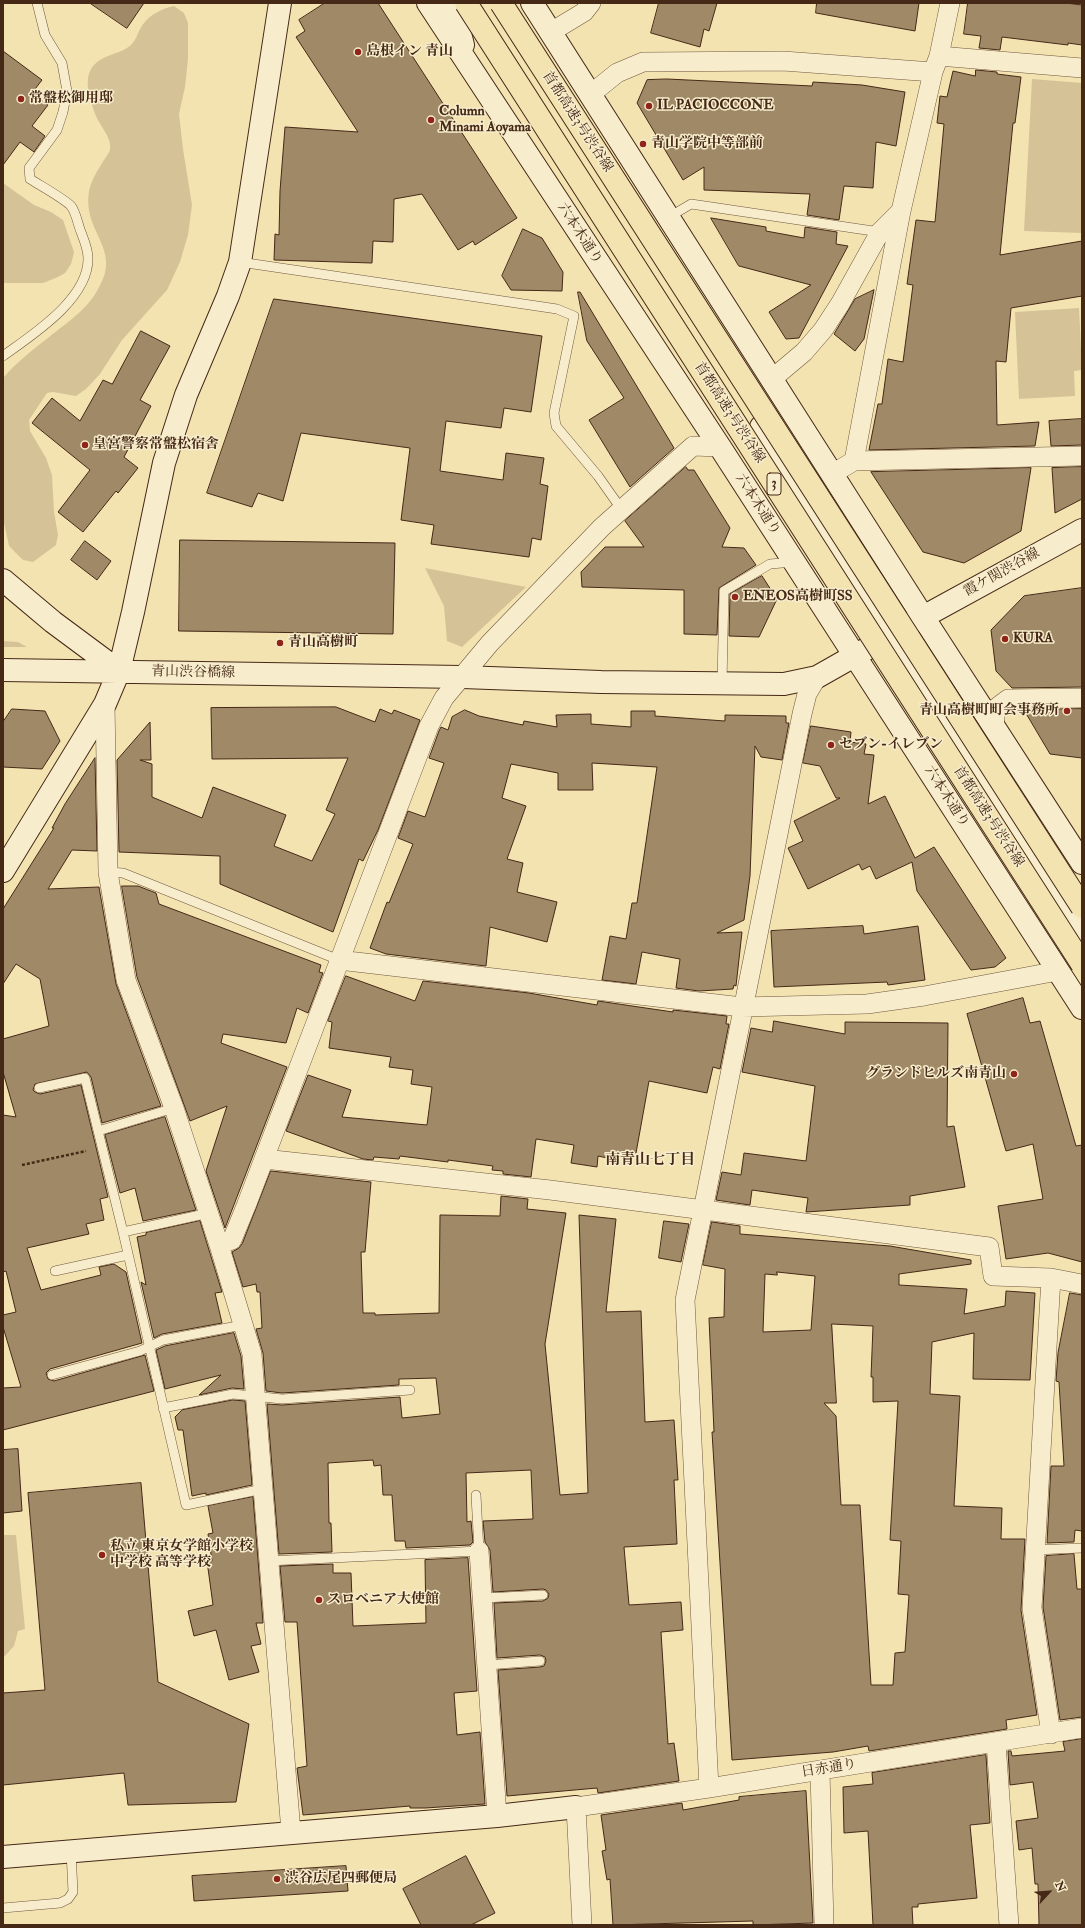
<!DOCTYPE html>
<html>
<head>
<meta charset="utf-8">
<style>
  body { margin:0 }
  #map { position:relative; width:1085px; height:1928px; overflow:hidden; background:#f2e3b1; font-family:"IM FELL Double Pica",serif }
  canvas { display:block }
  .frame { position:absolute; inset:0; border:4px solid #462817; pointer-events:none }
  .north { position:absolute; left:1029px; top:1872px; width:40px; height:40px; -webkit-text-stroke:3px #f7edcc; paint-order:stroke; rotate:64deg; font-size:11px; font-weight:700; line-height:16px; text-align:center; color:#462817 }
  .north::after { content:''; display:block; margin:auto; width:14px; height:18px; background:#462817; clip-path:polygon(50% 0,100% 100%,50% 72%,0 100%) }
</style>
</head>
<body>
<div id="map">
<canvas width="1085" height="1928"></canvas>
<div class="frame"></div>
<div class="north">N</div>
</div>
<script>
const ctx = document.querySelector('canvas').getContext('2d');
ctx.lineJoin = 'round';
function fill(path, color) {
  ctx.fillStyle = color;
  ctx.fill(path, 'evenodd');
}
function stroke(path, color, width, dash) {
  ctx.strokeStyle = color;
  ctx.lineWidth = width;
  ctx.lineCap = dash ? 'butt' : 'round';
  ctx.setLineDash(dash || []);
  ctx.stroke(path);
}
function label(font, color, halo, rows, align = 'center') {
  ctx.font = font + ' "IM FELL Double Pica","Noto Serif JP",serif';
  ctx.lineWidth = 3;
  ctx.setLineDash([]);
  ctx.textBaseline = 'middle';
  ctx.strokeStyle = halo;
  ctx.fillStyle = color;
  for (const [text, x, y, turn = 0] of rows) {
    ctx.save();
    ctx.translate(x, y);
    ctx.rotate((+turn || 0) * Math.PI / 180);
    ctx.textAlign = isNaN(turn) ? turn : align;
    if (halo) ctx.strokeText(text, 0, 0);
    ctx.fillText(text, 0, 0);
    ctx.restore();
  }
}
fill(new Path2D(`
  M 174,6 L 184,13 L 188,23 L 188,59 L 185,87 L 179,114 L 183,149 L 192,205 L 188,235 L 180,262 L 167,290 L 122,340 L 100,374 L 86,389 L 76,396 L 53,392 L 47,393 L 29,420 L 30,431 L 46,458 L 52,475 L 54,512 L 58,535 L 56,545 L 33,562 L 23,560 L 9,546 L 3,518 L 3,378 C 16,363 32,350 48,338 C 72,318 92,308 104,276 C 113,252 92,232 89,210 C 86,188 93,178 104,160 C 106,157 110,152 110,149 C 112,138 100,126 96,116 C 90,100 82,78 94,65 C 104,54 121,54 131,45 C 136,40 137,35 140,29 C 147,16 160,9 174,6 Z
  M 1032,79 L 1082,83 L 1082,233 L 1024,231 Z
  M 3,183 L 34,205 L 51,212 L 63,220 L 74,252 L 71,264 L 65,273 L 58,277 L 43,283 L 3,283 Z
  M 1079,308 L 1082,370 L 1074,371 L 1075,396 L 1019,399 L 1015,312 Z
  M 425,568 L 526,587 L 462,647 L 447,641 L 444,606 Z
  M 3,641 L 18,642 L 27,647 L 3,647 Z
  M 3,1535 L 16,1535 L 25,1629 L 18,1631 L 14,1646 L 3,1658 Z`), '#d5c397');
const building = new Path2D(`
  M 90,3 L 144,3 L 127,28 Z
  M 325,3 L 378,3 L 517,218 L 475,245 L 473,241 L 458,250 L 422,194 L 394,199 L 393,242 L 373,241 L 372,263 L 274,260 L 275,234 L 279,235 L 280,191 L 285,127 L 358,132 L 296,37 L 305,31 L 299,20 Z
  M 659,3 L 717,3 L 709,31 L 704,29 L 700,47 L 651,33 Z
  M 817,3 L 919,3 L 915,31 L 816,13 Z
  M 968,3 L 1066,3 L 1082,5 L 1082,45 L 1068,43 L 1068,45 L 1002,37 L 1000,50 L 979,48 L 981,36 L 964,34 Z
  M 3,51 L 42,80 L 32,93 L 48,105 L 32,126 L 45,136 L 34,152 L 20,142 L 3,165 Z
  M 976,70 L 997,72 L 997,74 L 1021,77 L 1015,123 L 1013,123 L 1000,255 L 1082,241 L 1082,296 L 1011,308 L 1006,362 L 996,361 L 997,425 L 1039,422 L 1035,446 L 869,450 L 878,404 L 882,404 L 888,359 L 903,362 L 913,285 L 907,284 L 916,220 L 935,222 L 944,124 L 937,123 L 940,96 L 947,97 L 953,71 L 975,76 Z
  M 667,79 L 812,86 L 813,82 L 862,85 L 905,92 L 896,146 L 876,142 L 873,188 L 844,186 L 839,220 L 807,215 L 810,194 L 704,190 L 704,167 L 683,180 L 637,103 L 647,80 Z
  M 711,218 L 766,227 L 766,231 L 804,238 L 805,227 L 837,232 L 836,244 L 848,246 L 799,338 L 786,339 L 769,312 L 811,285 L 739,266 Z
  M 523,229 L 542,238 L 563,272 L 562,291 L 511,290 L 502,276 Z
  M 874,290 L 864,339 L 855,351 L 834,334 L 855,299 Z
  M 578,292 L 580,292 L 674,448 L 630,487 L 589,420 L 624,398 L 587,341 Z
  M 274,299 L 542,336 L 531,412 L 504,408 L 501,428 L 446,421 L 440,471 L 503,480 L 506,453 L 544,458 L 540,484 L 548,486 L 541,540 L 532,538 L 529,557 L 431,544 L 434,525 L 401,520 L 410,448 L 301,433 L 283,501 L 258,493 L 252,507 L 207,493 Z
  M 141,331 L 170,346 L 140,400 L 151,406 L 124,457 L 138,468 L 118,493 L 116,491 L 83,532 L 58,512 L 90,470 L 32,423 L 52,398 L 80,421 L 103,380 L 112,384 Z
  M 1082,419 L 1082,445 L 1051,446 L 1049,421 Z
  M 686,467 L 688,470 L 694,470 L 730,528 L 722,547 L 744,548 L 756,565 L 719,588 L 717,635 L 684,634 L 684,590 L 582,587 L 581,572 L 605,547 L 644,547 L 625,521 Z
  M 1082,467 L 1082,499 L 1055,513 L 1052,468 Z
  M 1031,468 L 1021,531 L 964,563 L 923,552 L 871,472 Z
  M 180,540 L 395,543 L 393,634 L 179,631 Z
  M 85,541 L 111,561 L 97,580 L 71,560 Z
  M 762,576 L 777,599 L 759,637 L 729,636 L 730,594 Z
  M 1082,588 L 1082,687 L 1012,688 L 996,671 L 991,630 L 1024,596 Z
  M 336,707 L 375,722 L 380,709 L 392,714 L 394,710 L 420,720 L 378,830 L 363,861 L 359,859 L 333,932 L 220,884 L 220,856 L 119,852 L 117,760 L 150,722 L 151,760 L 140,760 L 152,764 L 152,797 L 202,818 L 213,787 L 286,815 L 274,846 L 312,861 L 335,814 L 326,810 L 348,758 L 212,759 L 211,708 Z
  M 12,709 L 45,711 L 60,741 L 42,769 L 3,767 L 3,722 Z
  M 1082,709 L 1082,758 L 1050,754 L 1024,710 Z
  M 465,710 L 479,716 L 523,725 L 524,721 L 557,727 L 556,715 L 591,714 L 591,724 L 631,727 L 631,711 L 655,711 L 655,716 L 725,721 L 725,715 L 786,716 L 786,723 L 789,723 L 782,760 L 761,757 L 755,746 L 750,876 L 744,920 L 717,933 L 742,932 L 736,986 L 734,985 L 733,989 L 699,991 L 676,988 L 680,959 L 642,952 L 636,984 L 602,980 L 610,936 L 626,939 L 632,903 L 637,903 L 657,767 L 592,763 L 593,790 L 558,790 L 558,773 L 511,764 L 502,798 L 526,806 L 507,859 L 523,863 L 517,892 L 557,902 L 547,942 L 490,927 L 486,966 L 386,954 L 370,948 L 387,902 L 389,903 L 413,844 L 398,838 L 408,811 L 425,817 L 444,763 L 429,758 L 439,731 L 441,727 L 448,730 L 452,717 Z
  M 811,726 L 851,732 L 850,742 L 866,744 L 864,754 L 874,755 L 868,804 L 885,796 L 915,858 L 934,847 L 1006,958 L 995,967 L 971,970 L 917,891 L 912,862 L 876,879 L 870,866 L 862,870 L 859,864 L 808,889 L 788,848 L 803,841 L 794,821 L 840,798 L 836,798 L 820,766 L 803,763 Z
  M 95,758 L 97,851 L 72,850 L 48,889 L 99,887 L 116,984 L 161,1106 L 102,1123 L 91,1077 L 87,1072 L 35,1084 L 33,1090 L 35,1092 L 40,1094 L 81,1085 L 108,1197 L 100,1199 L 104,1220 L 86,1224 L 89,1234 L 27,1248 L 41,1290 L 101,1275 L 99,1267 L 114,1264 L 126,1272 L 142,1343 L 50,1369 L 46,1373 L 48,1379 L 54,1381 L 145,1355 L 154,1391 L 3,1430 L 3,1388 L 21,1387 L 3,1327 L 3,1315 L 16,1312 L 6,1271 L 3,1272 L 3,1115 L 16,1117 L 3,1072 L 3,1039 L 49,1026 L 40,979 L 16,964 L 3,984 L 3,909 L 54,828 L 52,828 L 65,804 Z
  M 122,886 L 138,886 L 156,893 L 159,904 L 321,965 L 319,972 L 323,973 L 308,1013 L 297,1008 L 286,1043 L 223,1034 L 221,1043 L 287,1067 L 225,1228 L 206,1171 L 227,1106 L 190,1121 L 137,977 Z
  M 863,926 L 864,934 L 918,926 L 925,980 L 888,985 L 887,982 L 774,987 L 771,931 Z
  M 346,976 L 415,1001 L 423,981 L 529,993 L 597,1005 L 598,1001 L 673,1012 L 673,1010 L 727,1016 L 726,1024 L 729,1024 L 720,1069 L 713,1067 L 707,1093 L 649,1081 L 636,1153 L 632,1152 L 632,1155 L 613,1152 L 612,1159 L 598,1156 L 597,1167 L 571,1163 L 574,1145 L 536,1139 L 531,1177 L 503,1174 L 503,1171 L 492,1170 L 493,1166 L 448,1160 L 448,1162 L 400,1156 L 399,1159 L 374,1157 L 373,1160 L 363,1159 L 286,1131 L 308,1075 L 351,1090 L 342,1117 L 427,1125 L 432,1087 L 411,1084 L 413,1070 L 389,1067 L 391,1057 L 329,1048 L 332,1022 L 328,1021 Z
  M 1023,998 L 1030,1023 L 1040,1021 L 1076,1146 L 1082,1145 L 1082,1262 L 1048,1253 L 1006,1259 L 998,1206 L 1043,1199 L 1033,1144 L 1006,1151 L 967,1014 Z
  M 774,1021 L 845,1034 L 845,1022 L 948,1023 L 947,1127 L 954,1126 L 965,1187 L 910,1196 L 910,1205 L 806,1212 L 808,1198 L 752,1190 L 750,1205 L 716,1200 L 722,1172 L 741,1175 L 744,1153 L 806,1161 L 815,1086 L 742,1072 L 751,1028 L 772,1032 Z
  M 165,1117 L 196,1210 L 143,1221 L 135,1188 L 120,1193 L 105,1135 Z
  M 271,1171 L 371,1182 L 365,1252 L 361,1252 L 363,1313 L 375,1313 L 375,1315 L 439,1313 L 440,1215 L 500,1216 L 501,1196 L 528,1199 L 527,1209 L 566,1213 L 545,1344 L 560,1495 L 588,1493 L 579,1215 L 616,1219 L 606,1312 L 641,1311 L 645,1422 L 674,1420 L 678,1480 L 674,1480 L 677,1544 L 624,1547 L 629,1605 L 681,1602 L 683,1630 L 661,1632 L 668,1744 L 674,1743 L 679,1781 L 598,1793 L 597,1788 L 507,1796 L 498,1670 L 540,1667 L 544,1666 L 546,1661 L 545,1657 L 540,1655 L 497,1658 L 494,1603 L 543,1601 L 548,1598 L 549,1594 L 546,1590 L 543,1589 L 493,1592 L 490,1550 L 485,1542 L 483,1521 L 533,1519 L 531,1470 L 466,1473 L 467,1522 L 471,1521 L 473,1542 L 470,1545 L 406,1548 L 405,1541 L 395,1541 L 392,1495 L 383,1495 L 381,1465 L 374,1466 L 373,1460 L 328,1463 L 329,1523 L 331,1523 L 332,1552 L 279,1554 L 267,1404 L 282,1405 L 400,1397 L 402,1418 L 440,1414 L 436,1378 L 399,1379 L 399,1385 L 282,1393 L 266,1391 L 263,1353 L 256,1329 L 262,1328 L 260,1292 L 257,1292 L 256,1284 L 243,1287 L 232,1252 L 239,1248 L 242,1244 Z
  M 200,1221 L 222,1292 L 215,1293 L 222,1323 L 162,1334 L 154,1338 L 141,1282 L 146,1285 L 137,1237 L 146,1235 L 146,1233 Z
  M 664,1221 L 689,1224 L 681,1262 L 659,1258 Z
  M 712,1222 L 740,1226 L 740,1234 L 890,1246 L 971,1260 L 971,1264 L 899,1274 L 899,1285 L 967,1289 L 964,1314 L 1005,1306 L 1006,1291 L 1035,1293 L 1030,1380 L 973,1379 L 974,1333 L 932,1342 L 930,1394 L 960,1396 L 954,1506 L 1002,1508 L 1001,1539 L 1025,1539 L 1021,1610 L 1037,1715 L 1006,1720 L 1007,1729 L 869,1751 L 868,1746 L 833,1752 L 732,1760 L 712,1432 L 714,1432 L 709,1318 L 724,1317 L 725,1269 L 703,1265 ZM 777,1272 L 815,1276 L 811,1330 L 763,1332 L 765,1274 L 777,1275 ZM 832,1324 L 873,1326 L 871,1377 L 873,1377 L 873,1402 L 898,1401 L 890,1540 L 901,1541 L 898,1594 L 909,1595 L 905,1652 L 895,1653 L 893,1685 L 871,1685 L 860,1505 L 841,1505 L 836,1416 L 824,1403 L 836,1403 Z
  M 1070,1293 L 1082,1295 L 1082,1531 L 1075,1530 L 1074,1542 L 1047,1543 L 1051,1466 L 1064,1466 L 1059,1382 L 1056,1381 L 1058,1353 Z
  M 234,1333 L 241,1356 L 244,1389 L 232,1388 L 199,1395 L 221,1375 L 165,1389 L 156,1350 L 165,1346 Z
  M 233,1400 L 245,1401 L 252,1485 L 206,1495 L 206,1493 L 192,1496 L 183,1430 L 178,1430 L 175,1417 L 182,1410 Z
  M 18,1449 L 22,1511 L 3,1513 L 3,1450 Z
  M 141,1483 L 158,1682 L 249,1724 L 236,1802 L 128,1805 L 124,1773 L 3,1785 L 3,1693 L 45,1690 L 28,1493 Z
  M 253,1497 L 263,1623 L 256,1623 L 261,1644 L 251,1646 L 259,1672 L 229,1680 L 216,1630 L 194,1636 L 188,1611 L 213,1605 L 207,1561 L 212,1561 L 208,1534 L 213,1533 L 208,1506 Z
  M 1074,1554 L 1077,1589 L 1082,1589 L 1082,1717 L 1060,1720 L 1043,1607 L 1046,1556 Z
  M 468,1558 L 477,1691 L 454,1693 L 457,1735 L 480,1732 L 485,1804 L 425,1808 L 410,1808 L 410,1806 L 303,1815 L 297,1768 L 307,1766 L 297,1622 L 285,1622 L 280,1566 L 333,1564 L 333,1573 L 351,1573 L 353,1626 L 426,1623 L 425,1560 Z
  M 1082,1739 L 1082,1925 L 1039,1925 L 1038,1884 L 1035,1884 L 1032,1848 L 1019,1850 L 1016,1821 L 1038,1818 L 1033,1782 L 1010,1785 L 1008,1751 L 1011,1751 L 1012,1756 L 1065,1751 L 1063,1742 Z
  M 986,1755 L 990,1823 L 970,1825 L 977,1898 L 918,1904 L 918,1907 L 912,1907 L 913,1925 L 873,1925 L 868,1831 L 844,1833 L 843,1787 L 873,1784 L 872,1773 Z
  M 806,1791 L 813,1923 L 753,1925 L 753,1921 L 613,1925 L 610,1879 L 607,1880 L 602,1851 L 606,1850 L 601,1815 L 682,1803 L 683,1810 L 739,1800 L 739,1797 Z
  M 466,1856 L 495,1913 L 471,1925 L 421,1925 L 403,1889 Z
  M 346,1866 L 348,1891 L 194,1901 L 192,1876 Z`);
fill(building, '#9f8967');
stroke(building, '#462817', 1);
const lane = new Path2D(`
  M 669,217 L 691,204 L 880,232
  M 240,262 L 557,309 L 574,316 L 554,413 L 556,426 L 598,476 L 622,510
  M 3,356 C 32,335 89,299 88,258 C 88,249 84,240 81,232 C 78,225 76,212 71,206 C 63,198 41,186 30,179 L 29,168 L 57,130 L 63,112 L 67,91 L 62,63 L 45,35 L 37,3
  M 722,683 L 724,591 L 770,564 L 794,562
  M 108,872 L 123,873 L 339,960
  M 39,1088 L 85,1078 L 123,1232
  M 98,1131 L 174,1108
  M 209,1213 L 123,1232 L 186,1505 L 263,1489
  M 55,1271 L 128,1255
  M 52,1375 L 140,1351 L 163,1340 L 243,1325
  M 163,1408 L 233,1394 L 282,1399 L 410,1390
  M 1034,1550 L 1082,1548
  M 268,1561 L 479,1551 L 476,1495
  M 483,1598 L 543,1595
  M 487,1665 L 540,1661
  M 3,1908 L 60,1903 L 68,1899 L 73,1892 L 71,1851`);
const street = new Path2D(`
  M 551,32 L 584,12 L 591,3
  M 939,56 L 1082,68
  M 591,94 L 617,73 L 643,62 L 783,61 L 933,72
  M 772,379 L 804,352 L 823,330 L 840,304 L 880,232 L 901,211
  M 854,461 L 1082,456
  M 832,474 L 854,461 L 901,211 L 933,72 L 939,56 L 950,3
  M 105,704 L 108,872 L 126,980 L 174,1108 L 219,1245 L 252,1354 L 291,1832
  M 994,727 L 996,708 L 1008,699 L 1082,698
  M 339,960 L 742,1007 L 867,1004 L 924,996 L 1058,971
  M 264,1159 L 550,1190 L 989,1247 L 993,1276 L 1051,1278 L 1082,1284
  M 219,1245 L 232,1240 L 246,1206 L 429,726 L 444,698 L 490,643 L 602,527 L 693,446 L 720,447
  M 1051,1278 L 1032,1608 L 1051,1734
  M 479,1551 L 497,1816
  M 996,1743 L 1009,1925
  M 820,1771 L 824,1925
  M 709,1788 L 685,1300 L 802,714 L 807,694 L 817,677
  M 582,1925 L 576,1807 L 709,1788 L 1082,1728`);
const secondary = new Path2D(`
  M 428,3 L 720,447 L 1082,1008
  M 452,3 L 463,45
  M 532,3 L 923,617 L 1082,863
  M 761,427 L 1082,933
  M 3,580 L 53,622 L 119,671
  M 3,670 L 462,677 L 601,682 L 784,684 L 817,677 L 923,617 L 1082,530
  M 3,871 L 105,704 L 119,671 L 133,612 L 164,463 L 186,395 L 228,296 L 240,262 L 280,3
  M 3,1857 L 497,1816 L 576,1807`);
stroke(lane, '#71573e', 10);
stroke(street, '#71573e', 20);
stroke(secondary, '#462817', 24);
stroke(new Path2D(`
  M 22,1165 L 86,1151`), '#462817', 2.5, [3, 2]);
stroke(lane, '#f7edcc', 9);
stroke(street, '#f7edcc', 19);
stroke(secondary, '#f7edcc', 22);
const highwayBridge = new Path2D(`
  M 466,3 L 1082,964
  M 501,3 L 1082,907`);
stroke(highwayBridge, '#462817', 24, []);
stroke(highwayBridge, '#f2e3b1', 22);
for (const [x, y, r, color] of [
  [358,52,4,"#8f2418"],
  [21,99,4,"#8f2418"],
  [649,106,4,"#8f2418"],
  [431,120,4,"#8f2418"],
  [643,144,4,"#8f2418"],
  [85,445,4,"#8f2418"],
  [735,597,4,"#8f2418"],
  [1005,639,4,"#8f2418"],
  [280,643,4,"#8f2418"],
  [1067,711,4,"#8f2418"],
  [831,745,4,"#8f2418"],
  [1014,1074,4,"#8f2418"],
  [102,1555,4,"#8f2418"],
  [319,1600,4,"#8f2418"],
  [277,1879,4,"#8f2418"]
]) {
  const dot = new Path2D();
  dot.arc(x, y, r, 0, 2 * Math.PI);
  ctx.fillStyle = color;
  ctx.fill(dot);
  stroke(dot, '#f7edcc', 1.5);
}
for (const [x, y, w] of [
  [774,484,14]
]) {
  const box = new Path2D();
  box.roundRect(x - w / 2, y - 11, w, 22, 3);
  ctx.fillStyle = '#f7edcc';
  ctx.fill(box);
  stroke(box, '#462817', 1);
}
label('bold 13px', '#462817', null, [
  ["3",774,484]
]);
label('bold 14px', '#462817', '#f7edcc', [
  ["島根イン 青山",366,52],
  ["常盤松御用邸",29,99],
  ["IL PACIOCCONE",657,106],
  ["Column",439,112],
  ["Minami Aoyama",439,128],
  ["青山学院中等部前",651,144],
  ["皇宮警察常盤松宿舎",93,445],
  ["ENEOS高樹町SS",743,597],
  ["KURA",1013,639],
  ["青山高樹町",288,643],
  ["青山高樹町町会事務所",1059,711,"right"],
  ["セブン-イレブン",839,745],
  ["グランドヒルズ南青山",1006,1074,"right"],
  ["私立 東京女学館小学校",110,1547],
  ["中学校 高等学校",110,1563],
  ["スロベニア大使館",327,1600],
  ["渋谷広尾四郵便局",285,1879]
], 'left');
label('14px', '#462817', '#f7edcc', [
  ["首都高速3号渋谷線",577,122,57],
  ["六本木通り",579,234,57],
  ["首都高速3号渋谷線",729,413,57],
  ["六本木通り",757,505,57],
  ["霞ケ関渋谷線",1002,573,-29],
  ["青山渋谷橋線",193,673,1],
  ["六本木通り",946,797,57],
  ["首都高速3号渋谷線",988,817,57],
  ["日赤通り",829,1769,-9]
]);
label('bold 15px', '#462817', '#f7edcc', [
  ["南青山七丁目",650,1161]
]);
</script>
</body>
</html>
